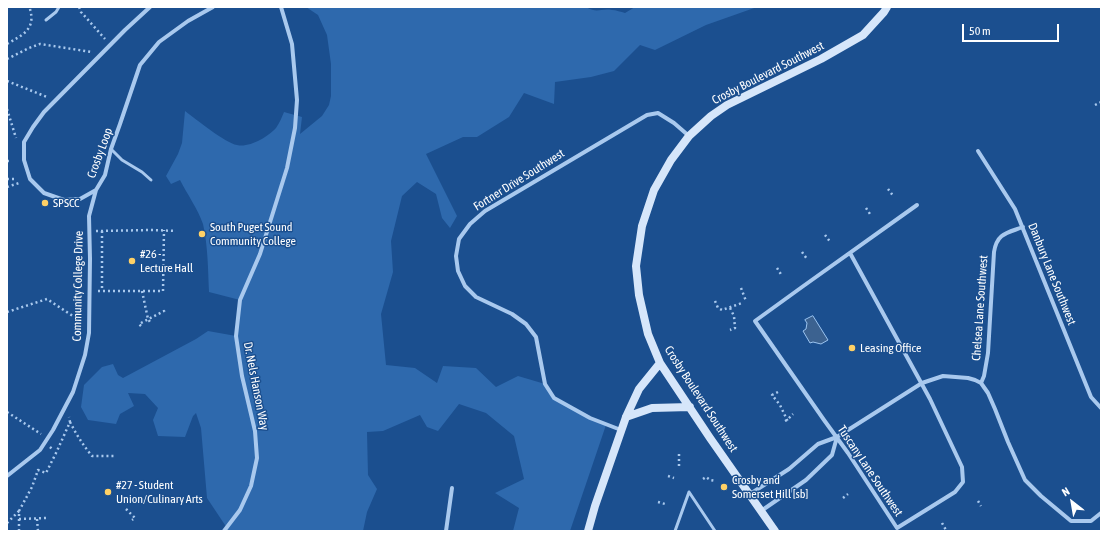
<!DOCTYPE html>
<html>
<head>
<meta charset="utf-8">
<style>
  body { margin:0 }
  #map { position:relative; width:1108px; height:538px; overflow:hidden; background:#1b4f8f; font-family:"Asap Condensed",sans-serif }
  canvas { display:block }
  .frame { position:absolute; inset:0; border:8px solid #fff; pointer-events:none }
  .north { position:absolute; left:1052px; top:482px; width:40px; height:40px; -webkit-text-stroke:3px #1b4f8f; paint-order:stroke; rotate:329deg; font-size:11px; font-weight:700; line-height:16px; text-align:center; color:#fff }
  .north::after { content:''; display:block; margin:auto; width:14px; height:18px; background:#fff; clip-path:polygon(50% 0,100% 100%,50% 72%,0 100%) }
  .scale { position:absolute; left:962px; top:24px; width:97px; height:18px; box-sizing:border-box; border:2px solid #fff; border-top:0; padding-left:5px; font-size:12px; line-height:14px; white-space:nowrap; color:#fff; -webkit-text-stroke:3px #1b4f8f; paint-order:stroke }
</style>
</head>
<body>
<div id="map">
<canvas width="1108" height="538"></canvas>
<div class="frame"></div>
<div class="north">N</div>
<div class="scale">50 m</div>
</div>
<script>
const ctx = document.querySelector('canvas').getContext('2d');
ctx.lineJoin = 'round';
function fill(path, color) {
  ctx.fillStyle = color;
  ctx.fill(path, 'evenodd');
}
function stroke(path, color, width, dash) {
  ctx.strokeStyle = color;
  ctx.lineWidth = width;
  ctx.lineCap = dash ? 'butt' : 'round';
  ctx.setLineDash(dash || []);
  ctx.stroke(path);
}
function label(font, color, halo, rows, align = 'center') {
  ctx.font = font + ' "Asap Condensed",sans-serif';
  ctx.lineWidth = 3;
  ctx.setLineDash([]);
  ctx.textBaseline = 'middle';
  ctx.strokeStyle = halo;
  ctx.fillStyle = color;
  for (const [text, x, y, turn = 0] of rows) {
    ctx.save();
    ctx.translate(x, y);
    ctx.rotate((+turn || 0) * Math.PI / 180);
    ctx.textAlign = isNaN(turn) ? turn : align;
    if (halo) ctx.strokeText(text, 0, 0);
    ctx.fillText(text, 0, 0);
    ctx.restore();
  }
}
fill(new Path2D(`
  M 306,7 L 586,7 C 598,14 600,8 612,10 C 616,10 621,12 625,13 L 635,7 L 757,7 L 706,25 L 655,50 L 640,45 L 614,71 L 591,77 L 555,82 L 554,104 L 524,93 L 509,117 L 477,137 L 463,137 L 426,154 L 457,216 L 450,228 L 442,218 L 436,194 L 417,182 L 402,196 L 391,241 L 393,272 L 381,314 L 386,365 L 415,368 L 437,383 L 443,366 L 476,368 L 496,387 L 518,376 L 545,384 L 554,398 L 606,425 L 570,531 L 513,531 L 519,508 L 495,493 L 524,479 L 514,436 L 486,413 L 459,404 L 438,431 L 427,427 L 420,415 L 383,431 L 367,432 L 368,475 L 377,489 L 367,512 L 363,531 L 224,531 L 227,528 L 207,498 L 201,428 L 196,413 L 193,416 L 185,437 L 158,436 L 153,420 L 158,408 L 145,394 L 128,393 L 134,406 L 120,414 L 116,424 L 88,420 L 81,407 L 84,385 L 102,367 L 113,364 L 118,375 L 123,378 L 196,339 L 208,331 L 236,336 L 240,300 L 209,292 C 208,270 208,246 203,224 C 198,209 187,194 180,180 L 171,184 L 166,176 L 178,154 L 182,143 L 185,111 C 196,119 225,143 237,145 C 249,148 268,137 276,128 C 279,124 282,117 284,112 L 302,117 L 300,134 L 322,116 L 329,105 L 331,96 L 331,64 L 327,35 L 318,15 Z`), '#2e69ad');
const water = new Path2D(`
  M 813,316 L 828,340 L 821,344 L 813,342 L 810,343 L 803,331 L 806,329 L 807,323 L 805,320 Z`);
fill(water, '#3c6290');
stroke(water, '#9cc4f0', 1);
stroke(new Path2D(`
  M 79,7 L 81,12 L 105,39
  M 7,44 C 22,35 36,30 30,9
  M 7,59 L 29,48 L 40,44 L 92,52
  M 7,81 L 47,97
  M 1095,105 L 1101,102
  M 7,109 L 16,138
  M 7,161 L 12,161
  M 7,179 L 16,179
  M 7,187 L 19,183
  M 888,189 L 894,197
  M 866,208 L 870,214
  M 96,231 L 153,230 L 176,231
  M 102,231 L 102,291
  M 825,235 L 831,243
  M 802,252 L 807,259
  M 777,268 L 782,276
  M 741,288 L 746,301
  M 98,291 L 163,291 L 164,230
  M 142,291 L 148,319 L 150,322
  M 715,301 L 718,308 L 722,310 L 742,303
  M 730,308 L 734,316 L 735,328 L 730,330
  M 7,312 L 47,299 L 82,322
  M 141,326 L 139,324 L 164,311 L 165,314
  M 778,392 L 772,395 L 780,405 L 788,422
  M 7,412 L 41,434
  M 785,421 L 787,420 L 793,414
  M 70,422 C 76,434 83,445 92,456 L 114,456
  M 50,447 L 52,449 L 51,451
  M 679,466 L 679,452
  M 668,476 L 674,478
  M 703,479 L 706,477 L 710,480 L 716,481
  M 843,498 L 848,494
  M 978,501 L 981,506
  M 658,502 L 665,504
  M 126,509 L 135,518 L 132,520
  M 19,511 L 32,487 L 38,470 L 46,473 L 57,451 L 70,422 L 69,417
  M 19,519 L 47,518
  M 37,519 L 38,531
  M 7,523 L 19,511 L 19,531
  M 942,523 L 946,530`), '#a9c9ee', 2.5, [2, 3]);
stroke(new Path2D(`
  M 46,20 L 56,12 L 59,7
  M 111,149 L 122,160 L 142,172 L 151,180
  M 675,531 L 689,492 L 715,531`), '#a9c9ee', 3);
stroke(new Path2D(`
  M 150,7 L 125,30 L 44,112 L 33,127 L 24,142 L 24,160 L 30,179 L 44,193 L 64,200 L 80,199 L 96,190 L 105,175 L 111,149 L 120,124 L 140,65 L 159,42 L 188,21 L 213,7
  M 978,151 L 1015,209 L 1091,397 L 1101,408
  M 850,253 L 930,399 L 962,467 L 963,482 L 955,492 L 897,528 L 848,453 L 824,420 L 755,321 L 802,287 L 917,205
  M 981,383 L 984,376 L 988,353 L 994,252 C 997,233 1007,233 1023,227
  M 621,430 L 590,418 L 554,398 L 545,384 L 536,337 L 526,324 L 512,314 L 476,297 L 465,286 L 458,271 L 456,256 L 459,239 L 470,224 L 485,211 L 647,115 L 658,113 L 674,123 L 689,136
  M 7,476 L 40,450 L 53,430 L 73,392 L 85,355 L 89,333 L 90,259 L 89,216 L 96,190
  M 750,494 L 789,469 L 818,444 L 837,437 L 922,383 L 943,376 L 968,378 L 975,380 L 981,383 L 988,393 L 995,409 L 1008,442 L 1025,480 L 1041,496 L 1071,521 L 1091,521 L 1101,513
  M 761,511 L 806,480 L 832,455 L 837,437
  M 224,531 L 240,510 L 251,486 L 257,458 L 255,431 L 242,376 L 236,336 L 240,300 L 260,254 L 287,168 L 295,128 L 297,100 L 292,44 L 281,7
  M 446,531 L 452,488`), '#a9c9ee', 4);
stroke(new Path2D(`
  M 626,417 L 652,408 L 690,407
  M 588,531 L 595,506 L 626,417 L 639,389 L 660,363
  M 775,531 L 710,438 L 660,363 L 648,334 L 639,295 L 636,266 L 642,226 L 654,190 L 671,160 L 689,136 L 711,116 L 727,105 L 821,59 L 863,35 L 884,12 L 887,7`), '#d6e6fa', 8);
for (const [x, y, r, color] of [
  [45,203,4,"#ffd166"],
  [202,234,4,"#ffd166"],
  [132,261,4,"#ffd166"],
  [852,348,4,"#ffd166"],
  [724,487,4,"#ffd166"],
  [108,492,4,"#ffd166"]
]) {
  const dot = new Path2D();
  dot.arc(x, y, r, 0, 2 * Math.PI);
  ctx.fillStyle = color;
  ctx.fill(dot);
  stroke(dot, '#1b4f8f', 1.5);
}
label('12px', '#fff', '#1b4f8f', [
  ["Crosby Boulevard Southwest",768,73,-27],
  ["Crosby Loop",100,153,-70],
  ["Fortner Drive Southwest",519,180,-32],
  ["Danbury Lane Southwest",1052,274,68],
  ["Community College Drive",78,286,-89],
  ["Chelsea Lane Southwest",980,308,-86],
  ["Dr. Nels Hanson Way",256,386,79],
  ["Crosby Boulevard Southwest",701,399,57],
  ["Tuscany Lane Southwest",870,471,56]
]);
label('12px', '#fff', '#1b4f8f', [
  ["SPSCC",53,203],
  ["South Puget Sound",210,227],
  ["Community College",210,241],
  ["#26 -",140,254],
  ["Lecture Hall",140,268],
  ["Leasing Office",860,348],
  ["Crosby and",732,480],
  ["Somerset Hill [sb]",732,494],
  ["#27 - Student",116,485],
  ["Union/Culinary Arts",116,499]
], 'left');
</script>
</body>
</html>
